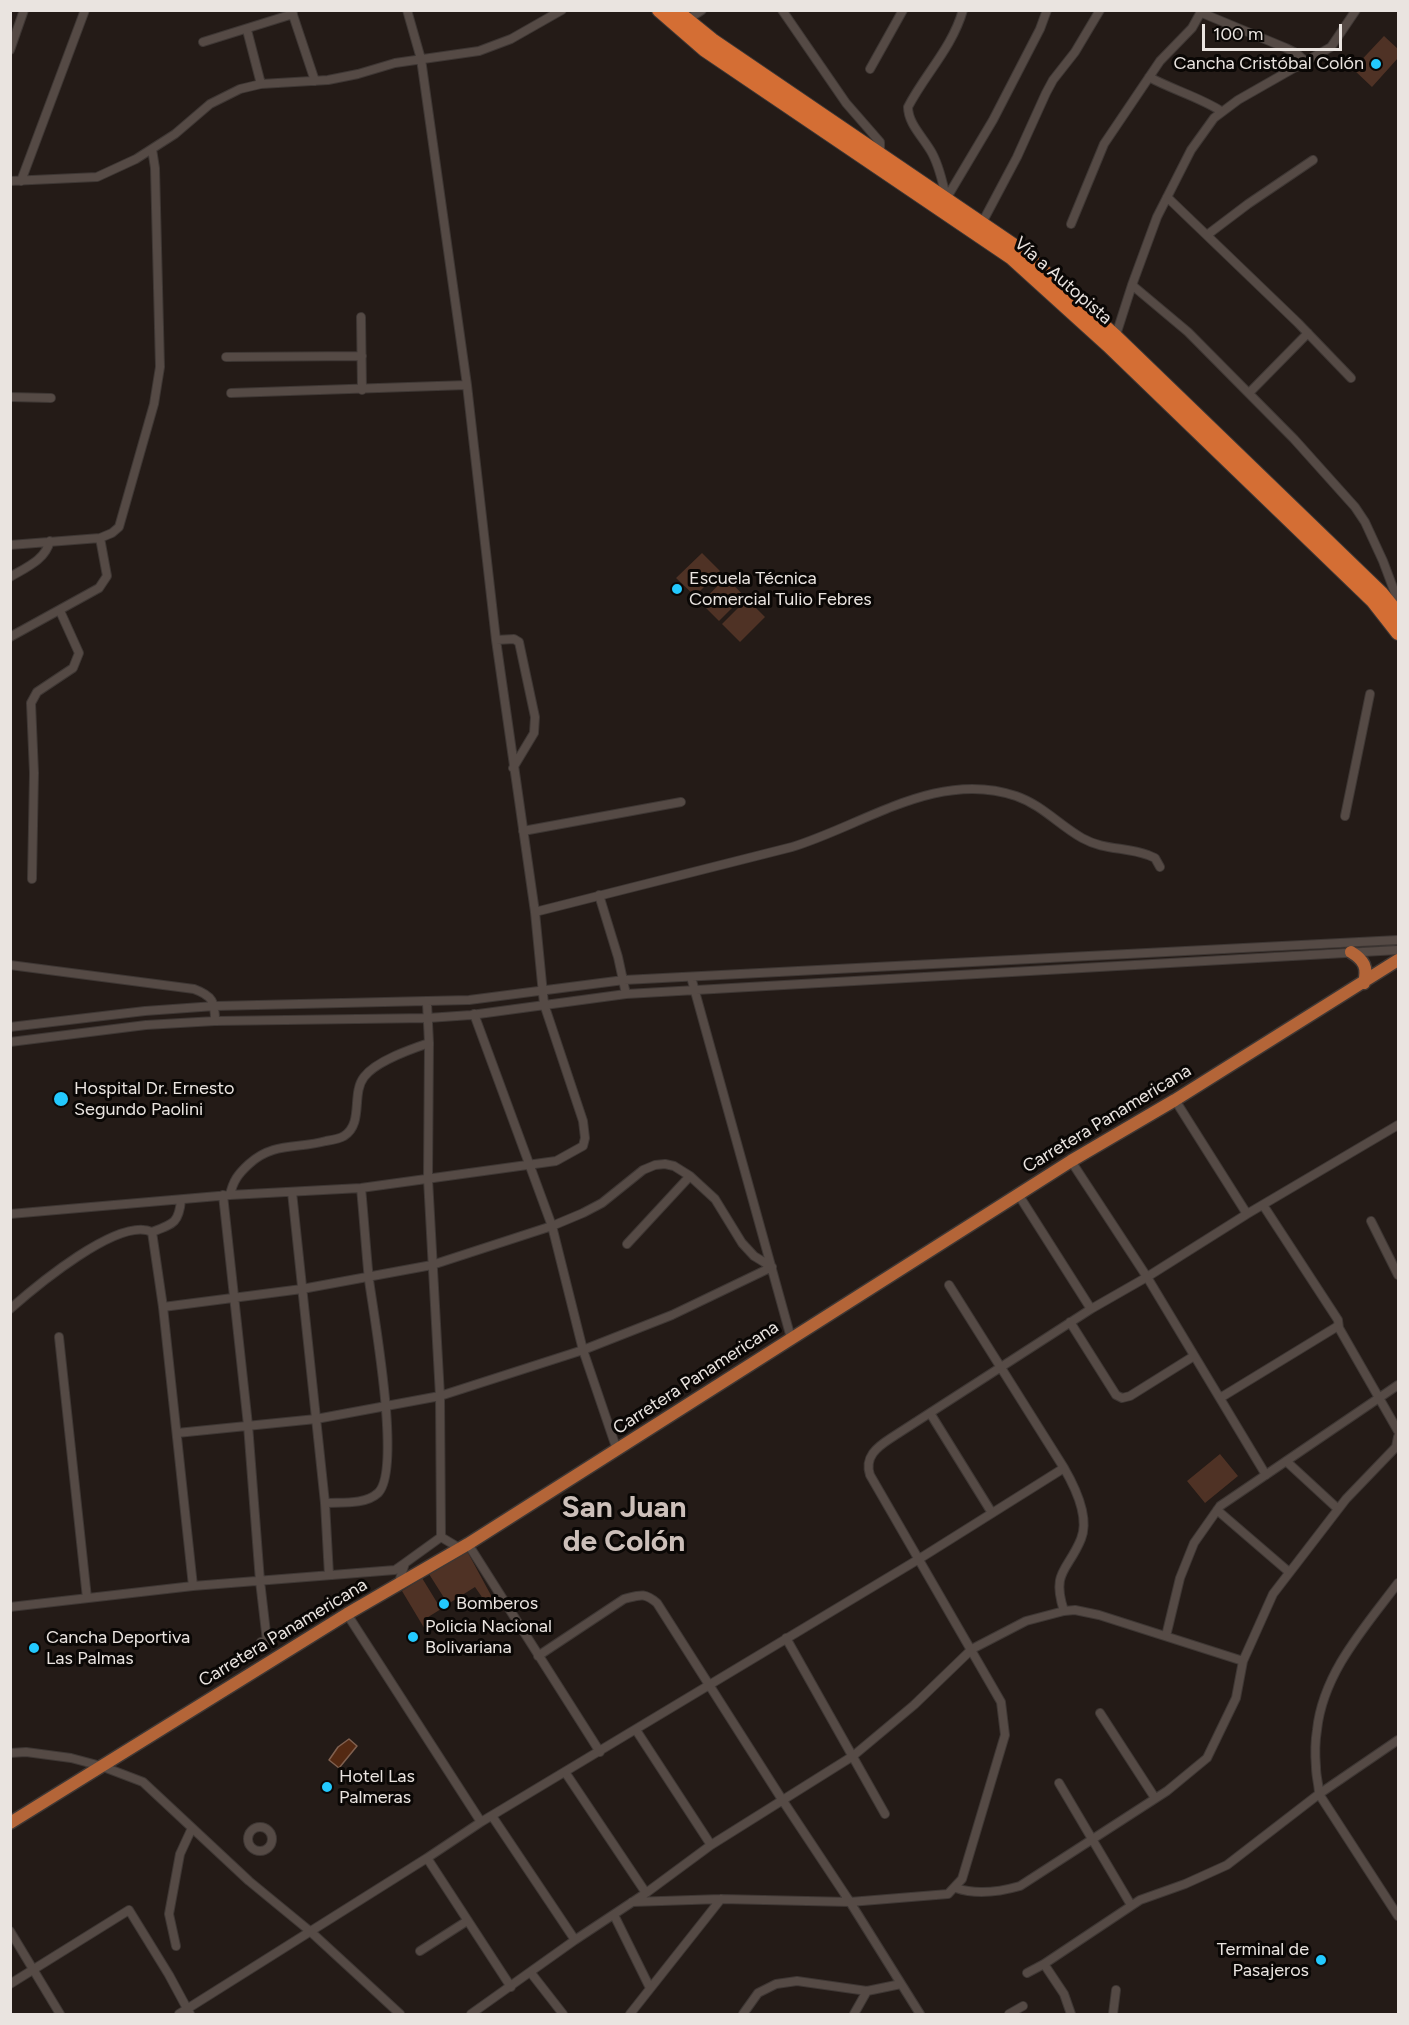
<!DOCTYPE html>
<html>
<head>
<meta charset="utf-8">
<style>
  body { margin:0 }
  #map { position:relative; width:1409px; height:2025px; overflow:hidden; background:#241b17; font-family:Figtree,sans-serif }
  canvas { display:block }
  .frame { position:absolute; inset:0; border:12px solid #eae4e0; pointer-events:none }
  .scale { position:absolute; left:1202px; top:24px; width:140px; height:27px; box-sizing:border-box; border:3px solid #eae4e0; border-top:0; padding-left:8px; font-size:18px; line-height:21px; white-space:nowrap; color:#eae4e0; -webkit-text-stroke:4px #0a0705; paint-order:stroke }
</style>
</head>
<body>
<div id="map">
<canvas width="1409" height="2025"></canvas>
<div class="frame"></div>
<div class="scale">100 m</div>
</div>
<script>
const ctx = document.querySelector('canvas').getContext('2d');
ctx.lineJoin = 'round';
function fill(path, color) {
  ctx.fillStyle = color;
  ctx.fill(path, 'evenodd');
}
function stroke(path, color, width, dash) {
  ctx.strokeStyle = color;
  ctx.lineWidth = width;
  ctx.lineCap = dash ? 'butt' : 'round';
  ctx.setLineDash(dash || []);
  ctx.stroke(path);
}
function label(font, color, halo, rows, align = 'center') {
  ctx.font = font + ' Figtree,sans-serif';
  ctx.lineWidth = 6;
  ctx.setLineDash([]);
  ctx.textBaseline = 'middle';
  ctx.strokeStyle = halo;
  ctx.fillStyle = color;
  for (const [text, x, y, turn = 0] of rows) {
    ctx.save();
    ctx.translate(x, y);
    ctx.rotate((+turn || 0) * Math.PI / 180);
    ctx.textAlign = isNaN(turn) ? turn : align;
    if (halo) ctx.strokeText(text, 0, 0);
    ctx.fillText(text, 0, 0);
    ctx.restore();
  }
}
fill(new Path2D(`
  M 1384,36 L 1398,49 L 1398,58 L 1372,87 L 1353,69 Z
  M 702,553 L 720,571 L 695,596 L 676,578 Z
  M 726,577 L 744,596 L 719,621 L 701,603 Z
  M 747,599 L 765,617 L 740,642 L 722,624 Z
  M 1220,1454 L 1238,1476 L 1205,1503 L 1187,1481 Z
  M 467,1551 L 493,1599 L 486,1603 L 475,1587 L 448,1604 L 429,1574 Z
  M 422,1578 L 441,1609 L 425,1619 L 430,1628 L 426,1631 L 402,1591 Z`), '#4f3225');
const water = new Path2D(`
  M 349,1739 L 357,1746 L 339,1768 L 329,1760 L 338,1747 Z`);
fill(water, '#542912');
stroke(water, '#816150', 1.5);
const minor = new Path2D(`
  M 782,10 L 846,103 L 880,142 L 880,154
  M 292,12 L 315,81
  M 1202,13 L 1286,48 L 1296,53 L 1306,62
  M 687,20 L 702,10
  M 247,30 L 261,84
  M 203,42 L 293,14
  M 10,50 L 24,10
  M 870,69 L 903,10
  M 1149,77 C 1173,90 1199,97 1221,111
  M 10,181 L 97,177 L 136,159 L 175,134 L 210,104 L 240,89 L 261,84 L 328,80 L 358,74 L 395,63 L 479,51 L 511,39 L 562,10
  M 21,181 L 85,10
  M 1167,197 L 1298,323 L 1351,378
  M 946,198 C 943,183 939,166 932,153 C 924,138 908,124 908,107 C 925,74 952,48 963,10
  M 946,199 L 993,120 L 1040,29 L 1047,10
  M 982,223 L 1017,157 L 1046,93 L 1053,80 L 1075,52 L 1100,10
  M 1071,224 L 1104,144 L 1160,61 L 1192,28 L 1202,10
  M 1207,235 L 1248,204 L 1313,160
  M 1132,285 L 1188,332 L 1294,439 L 1355,507 L 1365,522 L 1383,561 L 1398,601
  M 361,317 L 362,390
  M 1115,338 L 1132,285 L 1157,217 L 1191,150 L 1214,118 L 1238,100 L 1331,47 L 1356,10
  M 226,357 L 362,356
  M 231,393 L 467,385
  M 1249,393 L 1308,333
  M 10,397 L 51,398
  M 10,545 L 100,538 L 112,533 L 119,527 L 154,404 L 160,367 L 155,168 L 152,149
  M 10,577 C 27,567 45,560 50,541
  M 10,637 L 99,588 L 107,576 L 100,538
  M 496,640 L 514,639 L 519,642 L 535,717 L 534,733 L 513,768
  M 1345,816 L 1370,694
  M 523,831 L 681,802
  M 32,879 L 34,773 L 31,703 L 37,692 L 73,668 L 79,653 L 60,611
  M 599,895 L 618,957 L 626,994
  M 535,912 L 792,847 C 864,825 938,769 1016,796 C 1042,805 1059,825 1082,838 C 1103,850 1126,847 1148,855 L 1155,858 L 1160,867
  M 10,965 L 194,989 C 213,996 215,1002 215,1021
  M 691,977 L 791,1338
  M 427,1003 L 429,1043 L 428,1179 L 440,1396 L 441,1537
  M 474,1014 L 552,1226 L 583,1350 L 617,1450
  M 10,1027 L 145,1011 L 215,1006 L 469,1000 L 624,980 L 1398,940
  M 10,1042 L 146,1025 L 215,1021 L 428,1018 L 471,1015 L 626,994 L 1398,950
  M 1175,1100 L 1247,1214
  M 1071,1161 L 1147,1277 L 1266,1475
  M 292,1192 L 325,1503 L 329,1575
  M 1018,1194 L 1091,1309
  M 223,1195 L 248,1425 L 260,1581 L 267,1641 L 261,1642
  M 230,1195 C 233,1181 238,1174 249,1164 C 273,1142 297,1149 326,1141 C 332,1140 339,1139 344,1136 C 364,1123 351,1094 364,1077 C 376,1061 411,1049 429,1043
  M 1263,1205 L 1338,1320 L 1339,1328 L 1398,1431
  M 10,1214 L 230,1195 L 361,1188 L 556,1161 L 583,1146 L 585,1138 L 583,1121 L 544,1004 L 535,912 L 496,640 L 467,385 L 421,59 L 407,10
  M 1371,1221 L 1398,1275
  M 152,1232 L 163,1307 L 193,1586
  M 627,1244 L 690,1176
  M 949,1285 L 1064,1468 C 1075,1487 1090,1517 1081,1539 C 1068,1571 1051,1571 1064,1611
  M 163,1307 L 302,1289 L 432,1265 L 552,1226 L 583,1213 L 602,1203 L 643,1170 L 655,1165 L 665,1164 L 674,1166 L 690,1176 L 715,1199 L 742,1243 L 754,1256 L 772,1267
  M 10,1309 C 35,1287 119,1216 152,1232 C 173,1224 179,1223 181,1200
  M 1070,1322 L 1116,1395 L 1122,1398 L 1130,1396 L 1194,1356
  M 59,1337 L 87,1598
  M 1220,1398 L 1338,1326
  M 930,1413 L 992,1513
  M 177,1433 L 316,1419 L 440,1396 L 583,1350 L 672,1315 L 772,1267
  M 1286,1461 L 1338,1509
  M 325,1503 C 341,1502 365,1505 378,1493 C 402,1470 374,1317 369,1280 C 366,1250 364,1219 361,1188
  M 1217,1510 L 1289,1572
  M 468,1544 L 600,1752
  M 399,1582 L 405,1563 L 441,1537 L 456,1546 L 457,1550
  M 1398,1583 C 1365,1627 1323,1673 1317,1730 C 1315,1742 1315,1755 1316,1767 C 1316,1777 1319,1785 1319,1794 L 1398,1916
  M 10,1607 L 193,1586 L 395,1570 L 405,1563
  M 347,1614 L 481,1822
  M 1166,1636 L 1180,1578 L 1194,1543 L 1220,1506 L 1398,1385
  M 786,1638 L 885,1814
  M 538,1656 L 624,1599 C 640,1595 644,1592 657,1603 L 783,1801 L 850,1902 L 920,2014
  M 1100,1713 L 1155,1798
  M 636,1730 L 711,1845
  M 10,1753 L 26,1752 L 71,1758 L 101,1766 L 143,1782 L 249,1881 L 311,1932 L 400,2014
  M 565,1772 L 646,1893
  M 1059,1783 L 1131,1905
  M 492,1816 L 575,1940
  M248 1839a12 12 0 1 1 24 0a12 12 0 1 1-24 0Z
  M 427,1858 L 511,1987
  M 956,1888 C 976,1895 999,1892 1020,1886 L 1167,1791 L 1207,1758 L 1236,1698 L 1243,1661 L 1273,1594 L 1346,1499 L 1396,1447 L 1398,1437
  M 632,1902 L 721,1899 L 850,1902 L 948,1894 L 962,1879 L 1005,1735 L 1001,1702 L 870,1475 C 864,1457 877,1447 891,1438 L 1091,1309 L 1147,1277 L 1247,1214 L 1398,1125
  M 614,1915 L 650,1988
  M 10,1931 L 60,2014
  M 176,1946 L 169,1914 L 180,1854 L 192,1828
  M 420,1951 L 467,1921
  M 1044,1964 L 1064,1994 L 1071,2014
  M 531,1973 L 563,2014
  M 1027,1973 L 1044,1964 L 1140,1900 L 1185,1884 L 1227,1865 L 1319,1794 L 1398,1740
  M 10,1984 L 129,1910 L 169,1975 L 190,2014
  M 179,2014 L 427,1858 L 481,1822 L 919,1559 L 1064,1468
  M 471,2014 L 575,1940 L 646,1893 L 711,1845 L 853,1756 L 914,1705 L 972,1649 L 1026,1621 L 1064,1611 L 1075,1610 L 1099,1615 L 1243,1661
  M 630,2014 L 721,1899
  M 743,2014 L 758,1993 L 776,1984 L 797,1981 L 867,1991 L 901,1984
  M 854,2014 L 867,1991
  M 1009,2014 L 1023,2006
  M 1113,2014 L 1116,1990`);
const primary = new Path2D(`
  M 1351,952 C 1364,960 1368,967 1364,983
  M 10,1823 L 347,1614 L 468,1544 L 1071,1161 L 1175,1100 L 1398,960`);
const trunk = new Path2D(`
  M 659,10 L 705,50 L 1012,258 L 1108,345 L 1373,601 L 1398,633
  M 675,10 L 712,40 L 1019,249 L 1116,337 L 1381,593 L 1398,614`);
stroke(minor, '#3e3734', 10);
stroke(primary, '#3e3734', 15);
stroke(trunk, '#3e3734', 16);
stroke(minor, '#554a45', 8);
stroke(primary, '#b46538', 12);
stroke(trunk, '#d46e34', 14);
for (const [x, y, r, color] of [
  [1376,64,6,"#23c9fe"],
  [677,589,6,"#23c9fe"],
  [61,1099,8,"#23c9fe"],
  [444,1604,6,"#23c9fe"],
  [413,1637,6,"#23c9fe"],
  [34,1648,6,"#23c9fe"],
  [327,1787,6,"#23c9fe"],
  [1321,1960,6,"#23c9fe"]
]) {
  const dot = new Path2D();
  dot.arc(x, y, r, 0, 2 * Math.PI);
  ctx.fillStyle = color;
  ctx.fill(dot);
  stroke(dot, '#0a0705', 2);
}
label('18px', '#eae4e0', '#0a0705', [
  ["Cancha Cristóbal Colón",1364,64,"right"],
  ["Escuela Técnica",689,579],
  ["Comercial Tulio Febres",689,600],
  ["Hospital Dr. Ernesto",74,1089],
  ["Segundo Paolini",74,1110],
  ["Bomberos",456,1604],
  ["Policia Nacional",425,1627],
  ["Bolivariana",425,1648],
  ["Cancha Deportiva",46,1638],
  ["Las Palmas",46,1659],
  ["Hotel Las",339,1777],
  ["Palmeras",339,1798],
  ["Terminal de",1309,1950,"right"],
  ["Pasajeros",1309,1971,"right"]
], 'left');
label('18px', '#eae4e0', '#0a0705', [
  ["Vía a Autopista",1063,281,41],
  ["Carretera Panamericana",1107,1119,-31],
  ["Carretera Panamericana",696,1378,-33],
  ["Carretera Panamericana",283,1633,-31]
]);
label('bold 30px', '#ccbfb9', '#0a0705', [
  ["San Juan",624,1508],
  ["de Colón",624,1542]
]);
</script>
</body>
</html>
